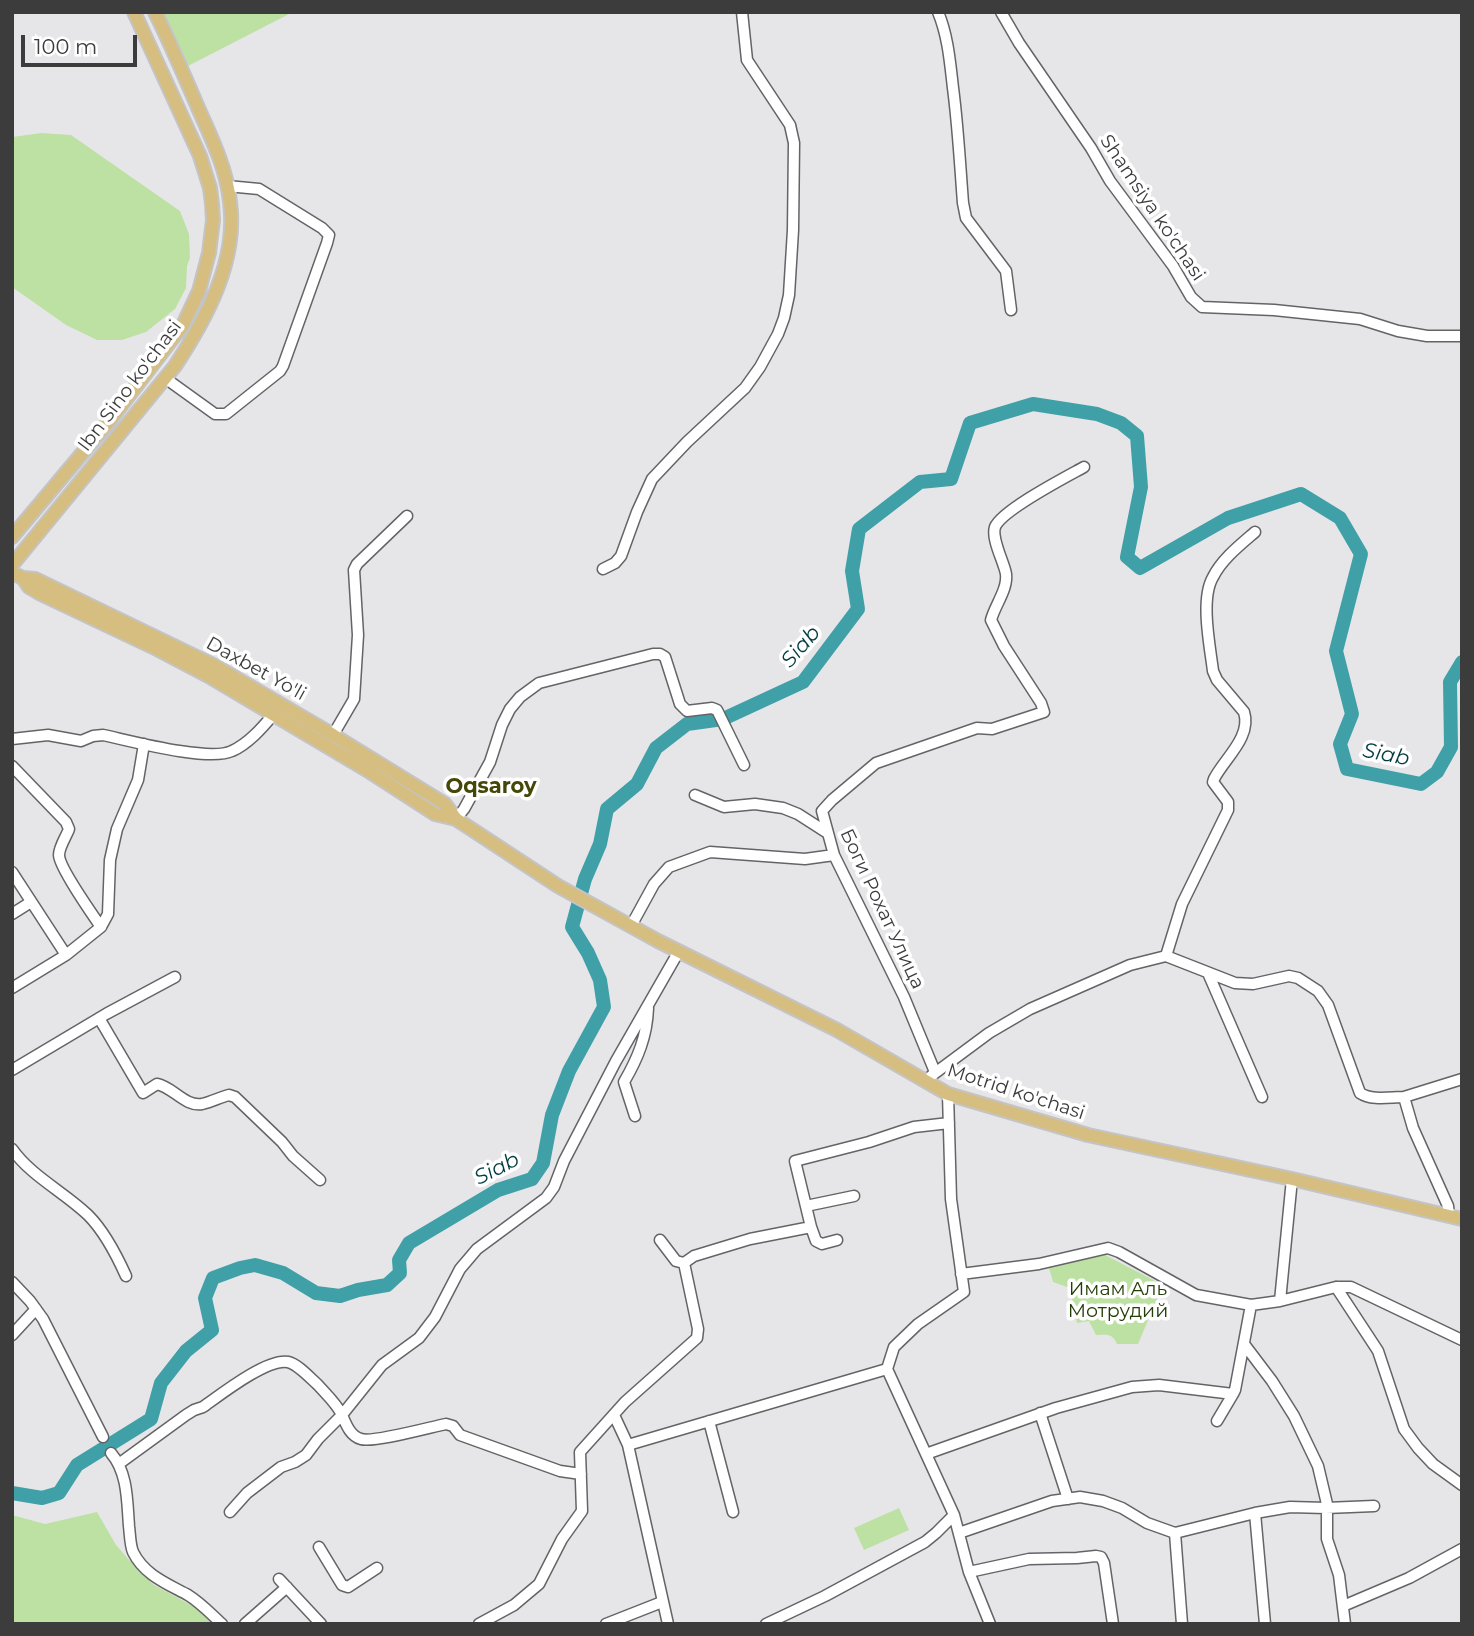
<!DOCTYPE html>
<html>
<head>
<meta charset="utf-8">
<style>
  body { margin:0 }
  #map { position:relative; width:1474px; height:1636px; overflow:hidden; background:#e6e6e9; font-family:Montserrat,sans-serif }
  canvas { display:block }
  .frame { position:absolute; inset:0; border:14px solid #3c3c3d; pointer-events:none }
  .scale { position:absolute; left:21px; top:35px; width:116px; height:32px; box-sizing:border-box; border:4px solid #3c3c3d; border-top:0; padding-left:9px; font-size:21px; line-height:24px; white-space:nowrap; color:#3c3c3d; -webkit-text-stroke:5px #fff; paint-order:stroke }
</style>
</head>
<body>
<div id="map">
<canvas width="1474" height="1636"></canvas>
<div class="frame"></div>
<div class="scale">100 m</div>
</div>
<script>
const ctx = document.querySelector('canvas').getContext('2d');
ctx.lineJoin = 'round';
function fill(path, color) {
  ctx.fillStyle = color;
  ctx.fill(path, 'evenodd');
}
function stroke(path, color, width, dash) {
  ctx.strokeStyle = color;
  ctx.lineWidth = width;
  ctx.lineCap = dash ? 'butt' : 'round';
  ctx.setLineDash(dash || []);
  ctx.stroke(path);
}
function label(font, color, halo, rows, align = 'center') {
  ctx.font = font + ' Montserrat,sans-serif';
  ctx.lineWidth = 7;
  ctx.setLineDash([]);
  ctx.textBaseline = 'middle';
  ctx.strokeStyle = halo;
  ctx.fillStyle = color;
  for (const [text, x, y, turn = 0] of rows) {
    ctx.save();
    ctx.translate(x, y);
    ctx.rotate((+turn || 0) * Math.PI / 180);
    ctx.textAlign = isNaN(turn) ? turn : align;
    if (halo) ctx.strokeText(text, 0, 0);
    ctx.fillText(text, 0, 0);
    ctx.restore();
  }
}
fill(new Path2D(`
  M 162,12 L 293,12 L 186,67 Z
  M 42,133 L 71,135 L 180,211 L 189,234 L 190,258 L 187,266 L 186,288 L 175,309 L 146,332 L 122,340 L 97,340 L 66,325 L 12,287 L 12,137 Z
  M 1105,1255 L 1163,1285 L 1138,1344 L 1117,1344 C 1112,1333 1107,1335 1096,1335 L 1089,1321 L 1077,1323 L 1070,1288 L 1053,1282 L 1049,1268 Z
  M 899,1508 L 909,1530 L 864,1550 L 854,1528 Z
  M 97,1512 L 116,1545 L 137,1569 L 154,1585 L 195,1607 L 215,1624 L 12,1624 L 12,1515 L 45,1524 Z`), '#bde1a3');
stroke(new Path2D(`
  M 12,1493 L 42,1498 L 59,1493 L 77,1465 L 151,1419 L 161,1383 L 186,1351 L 212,1330 L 205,1298 L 213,1278 L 240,1268 L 255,1265 L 283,1273 L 316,1293 L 340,1296 L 358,1290 L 387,1285 L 400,1273 L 399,1260 L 409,1243 L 498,1190 L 532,1179 L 543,1163 L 552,1115 L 569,1071 L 604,1007 L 600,980 L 588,953 L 572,927 L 585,879 L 600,844 L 607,809 L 637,784 L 656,748 L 687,724 L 723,719 L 803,682 L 858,609 L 852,571 L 859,529 L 920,482 L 951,479 L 970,423 L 1033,404 L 1097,414 L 1121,423 L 1137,436 L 1141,487 L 1127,557 L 1140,568 L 1228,518 L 1301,494 L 1340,518 L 1361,554 L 1336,651 L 1352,714 L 1340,744 L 1347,769 L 1421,784 L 1437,772 L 1451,747 L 1450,682 L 1462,662`), '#40a0a7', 14);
const minor = new Path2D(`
  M 938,12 C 948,36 950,62 953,88 C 958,126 960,164 963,203 L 966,218 L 1006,271 L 1011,310
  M 1001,12 L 1019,43 L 1091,148 L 1110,181 L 1173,266 L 1191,297 L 1202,307 L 1274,310 L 1360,319 L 1398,331 L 1427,336 L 1462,336
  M 165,378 L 215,414 L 226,414 L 280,371 L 283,366 L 327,243 L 329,235 L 322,228 L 259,189 L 227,186
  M 603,569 L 615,563 L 621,556 L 637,512 L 652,479 L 687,442 L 745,388 L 760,367 L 778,334 L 784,318 L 789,295 L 793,230 L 794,143 L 790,125 L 747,60 L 742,12
  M 333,735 L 354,699 L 358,635 L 354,570 L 357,564 L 407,516
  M 12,739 L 48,735 L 81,741 L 93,736 L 103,735 C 131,741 209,762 232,751 C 248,744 262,728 273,715
  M 12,766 L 66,822 L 69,829 C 66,837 59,847 59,855 C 59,867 92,914 101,927 L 66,955
  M 695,795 L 724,807 L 755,804 L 783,808 L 798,814 L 826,832
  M 456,819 L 464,809 L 490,762 L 502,725 L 510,709 L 520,697 L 539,683 L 653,654 L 660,654 L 665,657 L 680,704 L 687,711 L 712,708 L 717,710 L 744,765
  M 12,872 L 66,955 L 12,988
  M 12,914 L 31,902
  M 631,926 L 654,884 L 669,867 L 710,852 L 805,859 L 834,855
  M 101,927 L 108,914 L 110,860 L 117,829 L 138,780 L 144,744
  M 1166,956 L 1182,904 L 1228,810 L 1228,802 L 1213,782 L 1214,779 C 1224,759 1252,737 1244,712 L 1217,680 L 1213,671 C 1210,646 1200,599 1213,577 C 1222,559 1240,545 1255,532
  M 1208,973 L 1262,1097
  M 99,1018 L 143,1093 L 157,1084 C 173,1087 185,1107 202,1104 C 212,1102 220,1097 229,1095 L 235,1097 L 282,1142 L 293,1156 L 320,1180
  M 12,1070 L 106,1014 L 175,977
  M 935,1072 L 904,997 L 834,855 L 822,811 L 832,800 L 876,763 L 977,728 L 992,729 L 1044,712 L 1041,703 L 1004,646 L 991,620 C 995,605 1008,589 1006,574 C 1004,562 991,539 995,527 C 1002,510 1066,477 1084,467
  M 931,1076 L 989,1033 L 1030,1009 L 1130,965 L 1166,956 L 1235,983 L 1253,984 L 1289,976 L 1298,978 L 1318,991 L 1328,1005 L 1360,1093 C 1372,1101 1390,1097 1404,1097 L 1413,1128 L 1448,1206 L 1449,1216
  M 948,1094 L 951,1199 L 964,1292 L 918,1324 L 894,1347 L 887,1369 L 954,1515 L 969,1572 L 990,1624
  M 1404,1097 L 1462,1079
  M 635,1116 L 624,1082 C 638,1058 647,1036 648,1008
  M 12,1149 C 31,1176 64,1192 88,1215 C 103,1230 117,1256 126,1276
  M 806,1206 L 854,1196
  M 811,1227 L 816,1241 L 822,1244 L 837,1240
  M 660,1240 L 676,1261 L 684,1263
  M 961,1274 L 1039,1264 L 1108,1248 L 1119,1252 L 1196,1295 L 1251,1305 L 1280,1301 L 1336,1287 L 1351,1287 L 1462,1340
  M 12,1282 L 30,1301 L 43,1319 L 103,1437
  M 1336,1287 L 1378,1351 L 1404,1429 L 1418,1448 L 1433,1464 L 1462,1485
  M 1280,1301 L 1292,1179
  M 12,1335 L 36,1309
  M 1244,1344 L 1272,1381 L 1294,1416 L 1318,1466 L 1327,1504 L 1327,1539 L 1339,1575 L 1345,1624
  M 1040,1413 L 1068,1499
  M 614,1415 L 628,1445 L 668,1624
  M 709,1421 L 733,1512
  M 1217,1421 L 1233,1394
  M 628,1445 L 887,1369
  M 111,1453 C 128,1473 127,1501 129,1526 C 130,1534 130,1545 133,1552 C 144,1575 168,1584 188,1595 C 201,1603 211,1614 222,1624
  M 926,1454 L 1056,1408 L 1132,1387 L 1159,1385 L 1233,1394 L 1235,1390 L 1251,1305
  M 120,1463 L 186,1415 L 194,1410 L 203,1407 C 220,1395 267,1358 288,1362 C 298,1364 311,1379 318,1385 C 326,1394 337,1404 342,1415 C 346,1424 350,1436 361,1439 C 373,1443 431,1427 446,1424 L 453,1426 L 460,1435 L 560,1471 L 581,1474
  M 230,1512 L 247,1493 L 281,1467 L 295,1462 L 306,1455 L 318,1439 L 342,1415 L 382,1365 L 419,1338 L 435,1317 L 460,1269 L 477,1249 L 546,1198 L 554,1187 L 564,1161 L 616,1061 L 679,951
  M 1255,1513 L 1265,1624
  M 959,1533 L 1052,1501 L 1080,1497 L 1103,1501 L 1122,1508 L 1147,1523 L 1175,1533 L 1255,1513 L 1290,1507 L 1326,1508 L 1374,1506
  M 1175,1533 L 1182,1624
  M 319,1547 L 342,1585 L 348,1587 L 377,1568
  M 969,1572 L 1029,1559 L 1077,1558 L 1096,1556 L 1101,1557 L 1104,1563 L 1113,1624
  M 279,1579 L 321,1624
  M 1343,1606 L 1409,1578 L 1462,1549
  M 245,1624 L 287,1587
  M 479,1624 L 514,1605 L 539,1584 L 562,1539 L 582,1511 L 580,1452 L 625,1402 L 697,1338 L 698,1329 L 684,1263 L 694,1256 L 750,1239 L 811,1227 L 795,1161 L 869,1142 L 914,1127 L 949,1123
  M 606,1624 L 662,1602
  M 766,1624 L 825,1596 L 925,1542 L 936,1533 L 954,1515`);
const major = new Path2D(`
  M 12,537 L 111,419 L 183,325 L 199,291 L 209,253 L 213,220 L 212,204 L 210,188 L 200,156 L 134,12
  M 12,565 L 175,366 C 206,319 238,261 230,202 C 227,170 212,139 199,110 C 185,77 171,45 155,12
  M 12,573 L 23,578 L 35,579 L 215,666 L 333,735 L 445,804 L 456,819 L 558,886 L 658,941 L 837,1030 L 948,1094 L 1088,1135 L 1292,1179 L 1462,1219
  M 23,578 L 29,587 L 39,593 L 153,647 L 212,678 L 367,770 L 435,814 L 456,819`);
stroke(minor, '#646467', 13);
stroke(major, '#c4c4c5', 16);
stroke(minor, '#fff', 10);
stroke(major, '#d6be81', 12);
label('19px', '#3c3c3d', '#fff', [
  ["Shamsiya ko'chasi",1152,208,56],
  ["Ibn Sino ko'chasi",130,386,-53],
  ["Daxbet Yo'li",256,669,29],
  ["Боги Рохат Улица",882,909,65],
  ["Motrid ko'chasi",1016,1092,18]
]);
label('19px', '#243e07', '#fff', [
  ["Имам Аль",1118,1289],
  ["Мотрудий",1118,1311]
]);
label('italic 21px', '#003c40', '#fff', [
  ["Siab",801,647,-49],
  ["Siab",1386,755,11],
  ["Siab",497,1169,-27]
]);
label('bold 21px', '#454708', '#fff', [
  ["Oqsaroy",491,787]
]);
</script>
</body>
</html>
